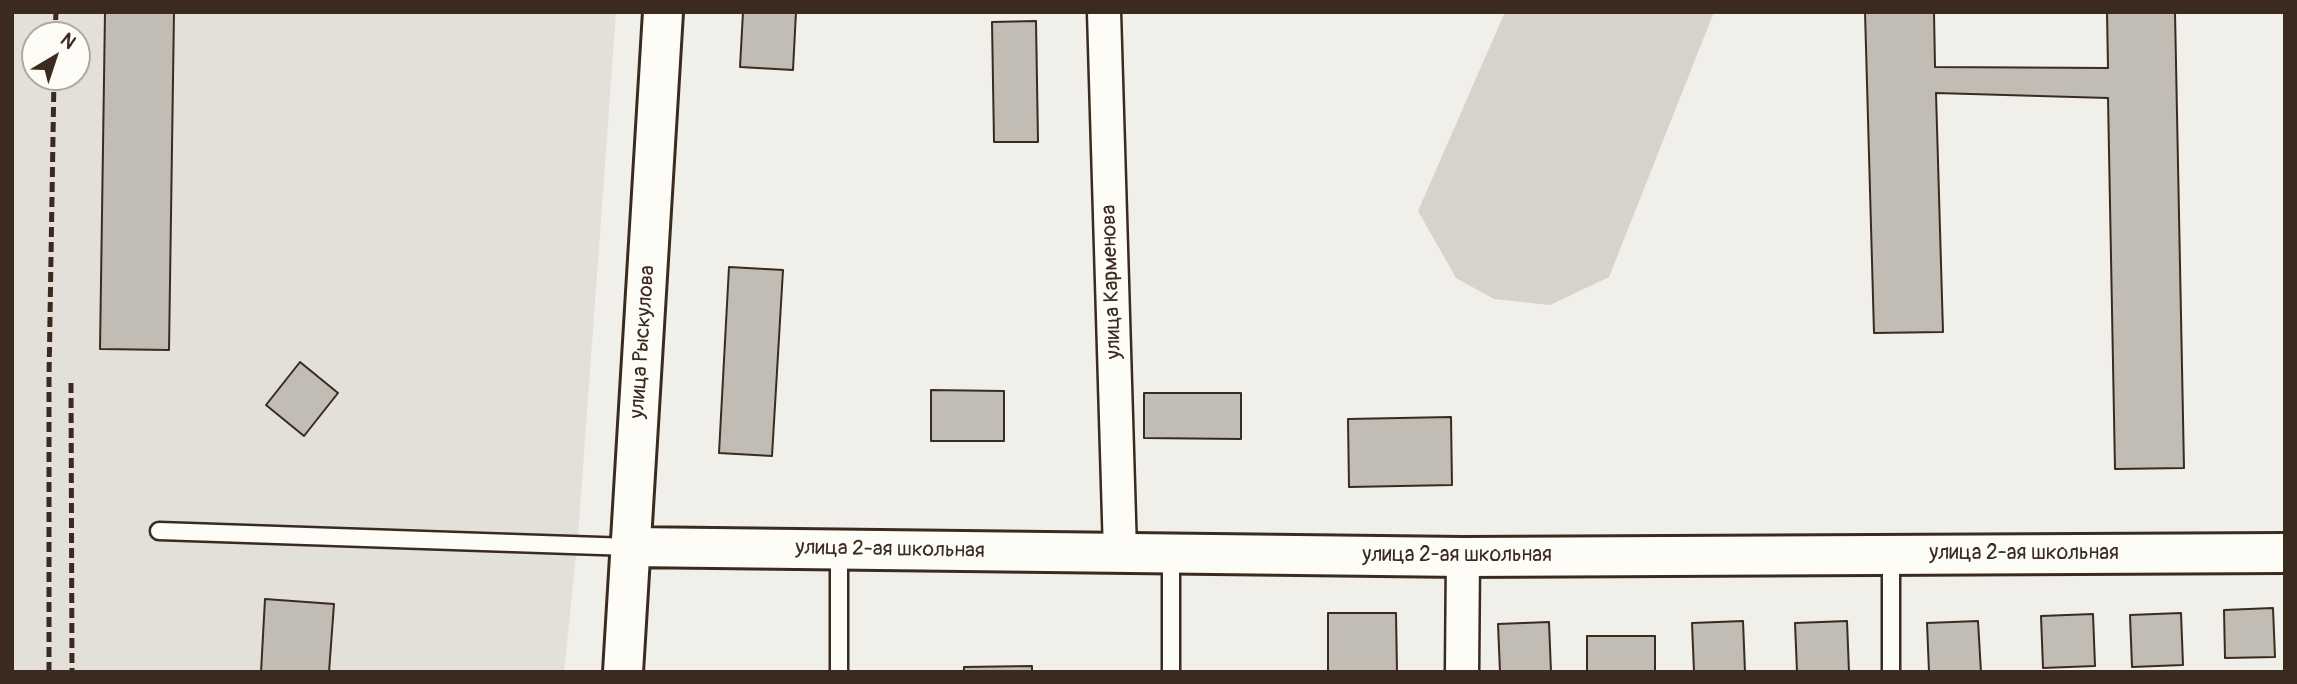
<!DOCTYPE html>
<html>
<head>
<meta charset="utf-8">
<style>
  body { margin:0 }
  #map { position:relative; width:2297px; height:684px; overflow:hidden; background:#f1efea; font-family:Pangolin,sans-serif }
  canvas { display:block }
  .frame { position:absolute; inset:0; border:14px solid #3b2a1e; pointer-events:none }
  .north { position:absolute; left:21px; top:21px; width:70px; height:70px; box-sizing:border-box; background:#fdfcf7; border:2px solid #afa8a0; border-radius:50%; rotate:39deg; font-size:19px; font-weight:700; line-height:28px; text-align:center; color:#3b2a1e }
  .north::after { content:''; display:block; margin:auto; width:24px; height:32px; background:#3b2a1e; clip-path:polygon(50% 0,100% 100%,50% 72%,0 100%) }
</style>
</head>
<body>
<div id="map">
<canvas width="2297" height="684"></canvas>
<div class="frame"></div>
<div class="north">N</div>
</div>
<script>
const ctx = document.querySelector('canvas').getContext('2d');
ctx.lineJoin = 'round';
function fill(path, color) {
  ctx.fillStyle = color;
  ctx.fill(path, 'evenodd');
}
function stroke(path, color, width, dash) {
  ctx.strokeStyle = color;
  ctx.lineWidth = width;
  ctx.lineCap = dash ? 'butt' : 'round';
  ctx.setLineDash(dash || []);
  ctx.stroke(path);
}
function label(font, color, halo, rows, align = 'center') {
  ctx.font = font + ' Pangolin,sans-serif';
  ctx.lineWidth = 5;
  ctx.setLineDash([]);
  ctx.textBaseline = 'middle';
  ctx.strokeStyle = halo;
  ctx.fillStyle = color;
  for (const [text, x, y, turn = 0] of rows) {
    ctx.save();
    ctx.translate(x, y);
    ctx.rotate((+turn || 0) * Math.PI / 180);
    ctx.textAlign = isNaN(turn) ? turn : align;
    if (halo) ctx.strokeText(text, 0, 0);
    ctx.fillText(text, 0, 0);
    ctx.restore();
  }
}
fill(new Path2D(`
  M 12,12 L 616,12 L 578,537 L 564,672 L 12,672 ZM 35,35 L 77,35 L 77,77 L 35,77 Z`), '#e3e0da');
fill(new Path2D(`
  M 1505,12 L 1714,12 L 1609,277 L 1550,305 L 1494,299 L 1456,278 L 1418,211 Z`), '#d7d2cc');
const building = new Path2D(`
  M 105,12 L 174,12 L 169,350 L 100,349 Z
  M 743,12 L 796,12 L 793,70 L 740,67 Z
  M 1865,12 L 1934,12 L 1935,67 L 2108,68 L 2107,12 L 2175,12 L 2184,468 L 2115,469 L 2108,98 L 1936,93 L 1943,332 L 1874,333 Z
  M 1036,21 L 1038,142 L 994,142 L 992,22 Z
  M 729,267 L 783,270 L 772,456 L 719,453 Z
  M 300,362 L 338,393 L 304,436 L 266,405 Z
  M 931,390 L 1004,391 L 1004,441 L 931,441 Z
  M 1144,393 L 1241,393 L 1241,439 L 1144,438 Z
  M 1451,417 L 1452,485 L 1349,487 L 1348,419 Z
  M 265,599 L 334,604 L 329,672 L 261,672 Z
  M 2273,608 L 2275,657 L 2225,658 L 2224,610 Z
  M 1328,613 L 1396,613 L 1397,672 L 1328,672 Z
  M 2181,613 L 2183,665 L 2132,667 L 2130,615 Z
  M 2093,614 L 2095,666 L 2043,668 L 2041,616 Z
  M 1743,621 L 1745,672 L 1694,672 L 1692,623 Z
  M 1847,621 L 1849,672 L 1797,672 L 1795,623 Z
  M 1978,621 L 1981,672 L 1929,672 L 1927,623 Z
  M 1549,622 L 1551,672 L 1500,672 L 1498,624 Z
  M 1587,636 L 1655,636 L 1655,672 L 1587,672 Z
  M 1032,666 L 1032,672 L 964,672 L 964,667 Z`);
fill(building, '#c1bcb4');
stroke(building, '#3b2a1e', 2);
const lane = new Path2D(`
  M 159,531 L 630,547
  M 1171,553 L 1171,672
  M 1891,555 L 1891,672
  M 839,672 L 839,549`);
const street = new Path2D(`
  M 1104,12 L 1120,552
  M 1462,672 L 1463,557`);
const secondary = new Path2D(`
  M 630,547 L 1463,557 L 2285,553
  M 623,672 L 663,12`);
stroke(lane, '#3b2a1e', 21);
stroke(street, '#3b2a1e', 37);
stroke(secondary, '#3b2a1e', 44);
stroke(lane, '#fdfcf7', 16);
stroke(street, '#fdfcf7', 32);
stroke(secondary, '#fdfcf7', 38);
stroke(new Path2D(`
  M 55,35 L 56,12
  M 71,383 L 72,672
  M 49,672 L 49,378 L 54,77`), '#3b2a1e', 5, [10, 5]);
label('21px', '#3b2a1e', '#fdfcf7', [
  ["улица Карменова",1112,282,-92],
  ["улица Рыскулова",643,342,-86],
  ["улица 2-ая школьная",890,550,1],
  ["улица 2-ая школьная",2024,554],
  ["улица 2-ая школьная",1457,556]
]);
</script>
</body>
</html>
